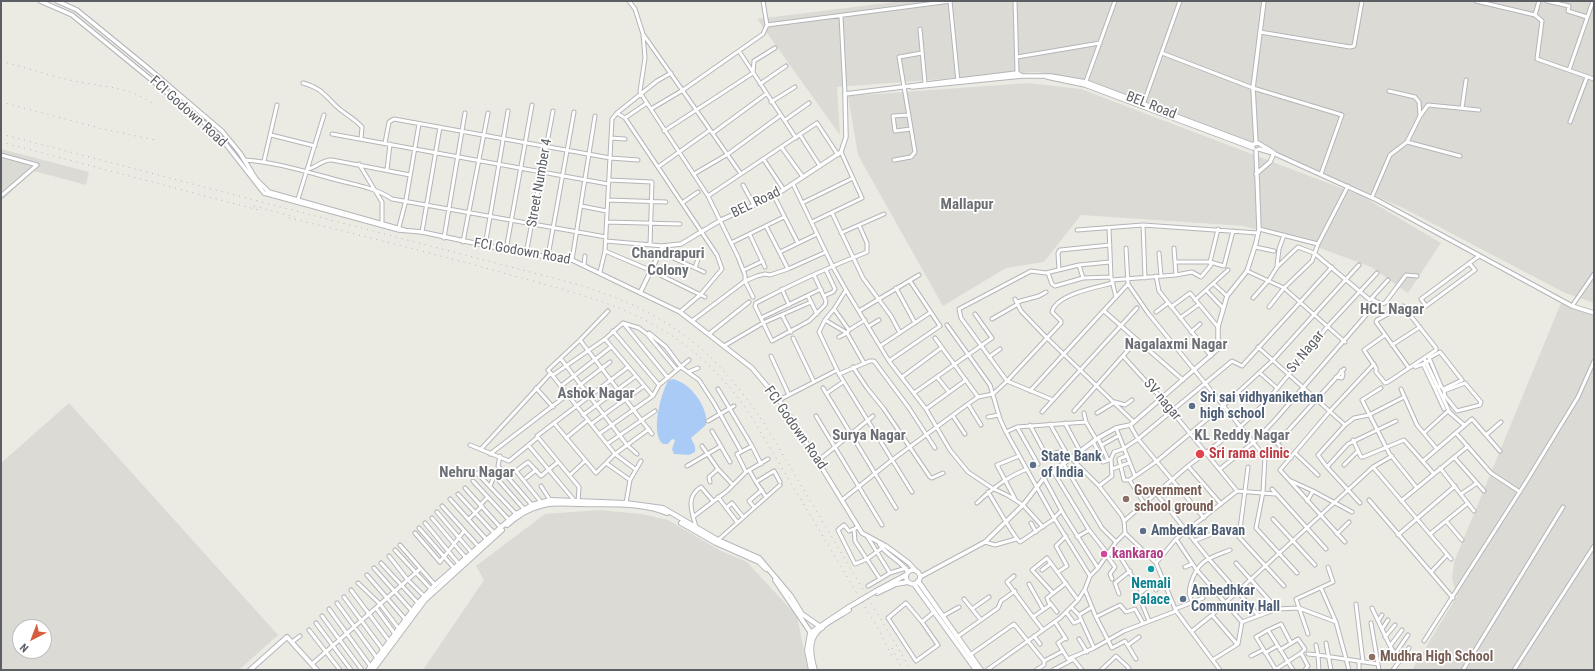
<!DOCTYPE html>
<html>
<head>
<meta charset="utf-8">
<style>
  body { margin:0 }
  #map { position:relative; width:1595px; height:671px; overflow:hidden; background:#ecebe3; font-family:"Roboto Condensed",sans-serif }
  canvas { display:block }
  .frame { position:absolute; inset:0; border:2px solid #5b5e62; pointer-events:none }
  .north { position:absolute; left:12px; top:619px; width:40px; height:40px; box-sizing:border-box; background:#fff; border:1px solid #bdbfc0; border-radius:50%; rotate:222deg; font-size:11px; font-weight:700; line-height:16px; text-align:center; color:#5b5e62 }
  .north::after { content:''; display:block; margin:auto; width:14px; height:18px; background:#d75d3f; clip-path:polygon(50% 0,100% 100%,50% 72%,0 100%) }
</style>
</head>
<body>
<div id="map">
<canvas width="1595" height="671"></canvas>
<div class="frame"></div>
<div class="north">N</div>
</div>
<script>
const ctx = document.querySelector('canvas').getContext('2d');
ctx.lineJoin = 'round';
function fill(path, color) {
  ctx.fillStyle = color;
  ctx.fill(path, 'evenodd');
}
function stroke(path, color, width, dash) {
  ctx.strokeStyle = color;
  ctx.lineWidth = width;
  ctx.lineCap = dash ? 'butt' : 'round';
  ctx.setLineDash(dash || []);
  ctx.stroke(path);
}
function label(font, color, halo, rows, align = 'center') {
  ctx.font = font + ' "Roboto Condensed",sans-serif';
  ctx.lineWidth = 3.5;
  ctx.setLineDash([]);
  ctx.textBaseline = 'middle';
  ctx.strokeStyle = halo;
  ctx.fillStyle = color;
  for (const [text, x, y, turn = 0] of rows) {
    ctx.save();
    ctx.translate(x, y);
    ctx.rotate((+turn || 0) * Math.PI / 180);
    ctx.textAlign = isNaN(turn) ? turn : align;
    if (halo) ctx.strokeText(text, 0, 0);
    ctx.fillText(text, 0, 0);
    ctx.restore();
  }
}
fill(new Path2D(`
  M 903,1 L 1594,1 L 1594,303 L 1565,293 L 1403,208 L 1275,152 L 1078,78 L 1036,72 L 837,87 L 840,135 L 757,19 Z
  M 1029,83 L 1081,89 L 1362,196 L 1441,243 L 1408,293 L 1371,267 L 1317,247 L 1244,226 L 1081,215 L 1044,262 L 1006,268 L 943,306 L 858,155 L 848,96 Z
  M 1,149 L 89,172 L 86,185 L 34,171 L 1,201 Z
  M 1561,303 L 1594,314 L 1594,670 L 1412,670 L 1457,596 L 1452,579 L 1454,562 Z
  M 69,403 L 278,635 L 239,670 L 1,670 L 1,463 ZM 20,627 L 44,627 L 44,651 L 20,651 Z
  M 599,510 L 642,514 L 668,520 L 721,551 L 747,562 L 797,616 L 808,670 L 423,670 L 484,580 L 476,566 L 545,514 Z`), '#dbdad5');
fill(new Path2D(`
  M 673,379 C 691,383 709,408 706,425 L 691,438 C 693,443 696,445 695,452 L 689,455 L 674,454 L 672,449 L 675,440 L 672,439 L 668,444 L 663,444 C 650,434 661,393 668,381 Z`), '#aacbf6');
const minor = new Path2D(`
  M 629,1 L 635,9 L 643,34 L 741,174
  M 763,1 L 767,25
  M 950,1 L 958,82
  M 1015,1 L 1017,73
  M 1476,1 L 1535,15 L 1542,21 L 1537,59 L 1594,79
  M 1547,1 L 1569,6 L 1568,11 L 1587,17
  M 1535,15 L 1539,1
  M 841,16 L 845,94
  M 920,29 L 925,83
  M 1260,32 L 1350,47 L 1354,46 L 1362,1
  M 643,34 L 645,58 L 640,91 L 641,94 L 708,196 L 738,257 L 745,275 L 745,281 L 753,297
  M 739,51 L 796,138
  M 1162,53 L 1253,88 L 1342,115 L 1321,174
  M 1017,57 L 1100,43
  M 1569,70 L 1593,1
  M 303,83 C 320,88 323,93 335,105 C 344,114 353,117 362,127 L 361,139
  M 760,84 L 786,66
  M 1085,84 L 1115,1
  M 1389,91 L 1415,97 L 1419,102 L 1420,116
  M 771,102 L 795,87
  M 647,103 L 625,118 L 717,255 L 722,269 L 701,294 L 680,312
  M 1143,105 L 1180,1
  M 1462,108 L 1466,80
  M 651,109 L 683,90 L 763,34 L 767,25 L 951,1
  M 617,113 L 657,81 L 671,73
  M 909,115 L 893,116 L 895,131 L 911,129
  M 785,120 L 809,103
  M 1570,122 L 1587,77
  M 664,131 L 753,73 L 754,61 L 775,48
  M 713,133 L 766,94
  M 332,134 L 608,184
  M 271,135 L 315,146
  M 800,135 L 820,166
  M 611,138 L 625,139
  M 1407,142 L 1460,156
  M 385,143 L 389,122 L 394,119 L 610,158 L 638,160
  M 782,148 L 803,177
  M 1,155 L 37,165
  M 244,160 C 276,162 307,172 337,180 C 356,185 376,188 392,199 L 606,237
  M 764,160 L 784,190
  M 894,160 L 911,157 L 915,152 L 899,57 L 922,53
  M 264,161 L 277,105
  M 359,164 L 382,202 L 382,222
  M 658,167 L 710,130
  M 307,169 C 317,168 322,159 332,160 L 410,175
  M 387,170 L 390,144
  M 694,174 L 728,154 L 781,115
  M 609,180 L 652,182 L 650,245
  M 793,184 L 833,267 L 846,290 L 889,361 L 926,409 L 950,450 L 968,472 L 992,488 L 1007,495 L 1023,505 L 1043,527
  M 743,185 L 754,205
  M 1,196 L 37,165
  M 708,196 L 817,123 L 838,155
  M 774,196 L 798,243
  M 1372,197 L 1390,155 L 1407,142 L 1420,116 L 1428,105 L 1479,110
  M 298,199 L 324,115
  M 608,200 L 666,202
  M 682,203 L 698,192
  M 802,203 L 853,178
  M 581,206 L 607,211
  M 832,213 L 863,278 L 891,316 L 900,333
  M 607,222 L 680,224
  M 812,222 L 862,198 L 841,152
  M 1143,225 L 1145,278
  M 766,226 L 788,269 L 826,252
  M 399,227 L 406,200 L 419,124
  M 1109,228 L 1111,277 L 1116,297
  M 1259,229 L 1318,244 L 1348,186
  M 1077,230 L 1143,225 L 1258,233
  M 422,232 L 440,127
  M 841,233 L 884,214
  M 750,235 L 765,267
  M 444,238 L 465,113
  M 606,241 L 663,246
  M 463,242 L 488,113
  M 731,243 L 784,217
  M 485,246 L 508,111
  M 1255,247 L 1274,251
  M 1126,248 L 1128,284 L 1148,313 L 1265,457 L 1263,492 L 1256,528 L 1297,573
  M 1174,248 L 1176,275
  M 506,250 L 532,105
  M 605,251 L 652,271 L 705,297
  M 660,252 L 704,272
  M 780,252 L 817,234
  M 1159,253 L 1161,276
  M 526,254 L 553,111
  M 548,256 L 574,112
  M 572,260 L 595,116
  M 1175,262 L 1210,262 L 1224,266 L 1233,231
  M 1469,263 L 1475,270 L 1426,306 L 1421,299 L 1479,256
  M 584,265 L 585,256
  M 1277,266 L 1279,249 L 1284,235
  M 695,268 L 700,253
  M 744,270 L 763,261
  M 1059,270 L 1058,253 L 1060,250 L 1110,245
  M 1247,271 L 1284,288 L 1345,342
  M 600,272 L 605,251 L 612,119 L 617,113 L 625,118
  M 1048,273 L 1052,284 L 1055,286 L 1083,278 L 1079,265
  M 814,275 L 826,301 L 825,305 L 809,321 L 772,341 L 755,306 L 756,303 C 792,284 829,267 867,252 L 867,243 L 859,225
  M 1156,276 L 1159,291 L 1211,356
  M 1083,278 L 1111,277
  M 1112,280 L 1176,275 L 1192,272 L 1201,277 L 1211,265 L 1210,262 L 1218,229
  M 1215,285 L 1227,296
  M 896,288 L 915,323
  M 782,289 L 789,305
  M 846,290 L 834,309 L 849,330
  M 808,296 L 817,314
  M 824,296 L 833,292 L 835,289 L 826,270
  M 1253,298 L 1269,280 L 1277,267 L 1298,247 L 1314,253 L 1370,300 L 1388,280
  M 1015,299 L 1021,311 L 1046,337 L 1134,422
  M 1372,299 L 1381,304 L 1385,303 L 1406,275 L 1417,276
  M 1195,300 L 1206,290
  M 1017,302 L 1039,296 L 1046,292
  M 1572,306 L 1594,274
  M 1171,307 L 1190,293 L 1218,327
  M 1269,307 L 1284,288 L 1312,261 L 1318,244
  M 1223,308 L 1206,290 L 1228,270
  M 834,309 L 825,320 L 819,332 L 839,374 L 912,492
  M 608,311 L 580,340 L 548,370 L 615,454 L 635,469
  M 859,311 L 919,275
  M 1104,311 L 1183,380
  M 1156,312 L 1168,303
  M 782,315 L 791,332
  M 761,318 L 821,289
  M 1180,318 L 1198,305
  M 992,319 L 1018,304
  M 825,320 L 847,333
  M 692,321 L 745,281 L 757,276 L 765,274 L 770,275 L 788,269
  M 623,323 L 639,328 L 647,334 L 677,370
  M 624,324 L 668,378
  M 947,325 L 990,385 L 1000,419 L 1006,432 L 1054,518 L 1090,576
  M 869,326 L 879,320
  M 613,331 L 659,385
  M 1191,332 L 1200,324
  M 649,333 L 666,347 L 681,367 L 699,380 L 714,403 L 741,451
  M 709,334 L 749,302
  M 1385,335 L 1364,350 L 1376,368 L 1376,372 L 1385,383 L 1388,382 L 1436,350 L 1436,348 L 1403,306 L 1377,320 L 1376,322 L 1409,368
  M 839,337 L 847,333
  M 935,338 L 978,397
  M 605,339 L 653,396
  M 580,340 L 652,434
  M 1392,345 L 1420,327
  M 724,346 L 763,323 L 811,302
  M 880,346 L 931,312
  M 1258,347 L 1345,425
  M 771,356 L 789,395
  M 1123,356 L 1162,399 L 1237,491 L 1176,539 L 1156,563
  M 989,357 L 1000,349
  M 1424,358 L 1449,411
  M 561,359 L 627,445 L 637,454
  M 1430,360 L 1429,358 L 1440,352 L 1462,380 L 1443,389 L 1441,386
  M 889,361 L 940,326 L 910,281
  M 864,363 L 847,333 L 849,330 L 865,320
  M 853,367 L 867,388 L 884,409 L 930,477 L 932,478 L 943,473
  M 1415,367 L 1423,364 L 1434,387 L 1441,386 L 1430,360 L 1423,364
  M 688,372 L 698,368
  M 1260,373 L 1277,388
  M 839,374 L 870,361 L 874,361 L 909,408 L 935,448
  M 553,375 L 605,339 L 623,323
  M 902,377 L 941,348
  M 937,377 L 949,392
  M 1336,377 L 1342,378 L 1343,374 L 1341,371
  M 814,382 L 837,370
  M 561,386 L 611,347
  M 1434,387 L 1444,409
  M 536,388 L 553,407
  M 823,388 L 896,508
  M 1381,388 L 1362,400 L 1389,453 L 1417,488
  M 718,389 L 752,446 L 737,454 L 746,472
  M 1401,389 L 1417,425 L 1437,449
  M 1030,391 L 1128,284
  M 827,393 L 843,382
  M 914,393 L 992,338 L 975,314
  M 1443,397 L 1445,396 L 1457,411 L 1480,405 L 1481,402 L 1465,383 L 1444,391 L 1445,396
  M 779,400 L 814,382 L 793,338
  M 1053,400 L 1007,381 L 961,318 L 959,309 L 1031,271 L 1046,273 L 1079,265 L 1110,262
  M 968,404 L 981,425
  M 926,409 L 966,380
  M 1074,411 L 1137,340
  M 1042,412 L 1137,308
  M 1084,413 L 1086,422
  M 1097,413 L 1115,402 L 1125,405 L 1132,400
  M 583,415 L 636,376
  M 816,416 L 882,525
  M 953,416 L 965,434
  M 988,417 L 999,415
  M 708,421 L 734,406
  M 554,423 L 596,473 L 615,454 L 649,429
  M 1065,423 L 1080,451
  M 591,424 L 644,386
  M 1050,424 L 1067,454
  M 1030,425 L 1046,455 L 1059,452
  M 1130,425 L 1138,439 L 1204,518
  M 1017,427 L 1086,422 L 1096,439
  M 1116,428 L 1135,476
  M 1265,430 L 1291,458
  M 712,431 L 730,462
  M 1006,432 L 1017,427 L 1038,464
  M 1424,433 L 1448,411 L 1464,425
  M 1456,433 L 1491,473 L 1520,492
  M 599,434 L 653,396 L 659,385 L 689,360
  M 1486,435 L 1501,422
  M 566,438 L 588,420
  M 1098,438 L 1108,460
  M 1353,440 L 1361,457 L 1363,457 L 1404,440 L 1434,474
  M 1093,441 L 1103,462 L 1111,459
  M 1277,443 L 1344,369
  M 607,444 L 655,411
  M 470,445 L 509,461 L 537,438
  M 1102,445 L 1118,436
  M 529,446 L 574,500
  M 702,446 L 718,469 L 709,477 L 710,482
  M 752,446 L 761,464
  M 481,449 L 551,373
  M 1295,453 L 1318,475
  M 490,454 L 610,362
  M 500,456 L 498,466 L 532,505
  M 1126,456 L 1119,459 L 1124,480 L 1130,480
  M 1454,457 L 1484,491
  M 1071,458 L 1099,486 L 1122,516 L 1124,521 L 1125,533 L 1156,563 L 1176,611 L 1220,670
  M 819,460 L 873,416
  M 1423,461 L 1472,419 L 1500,451
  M 606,463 L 630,480
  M 1063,463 L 1102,528 L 1116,542
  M 1344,465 L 1358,451
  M 687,466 L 721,446
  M 1188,466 L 1221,504
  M 1248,467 L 1239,537 L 1284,586
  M 1327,467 L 1348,444 L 1396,421
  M 1373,467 L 1451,559
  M 1440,468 L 1474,511
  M 486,469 L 494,475 L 524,509
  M 718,469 L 733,485
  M 1112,469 L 1129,463
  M 1220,469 L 1254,442 L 1275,420 L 1367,314
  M 749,470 L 756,482
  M 1053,471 L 1089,530 L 1108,554 L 1146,555
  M 477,473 L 516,514
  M 570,475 L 585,461
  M 526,478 L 536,470
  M 1044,478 L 1064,515 L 1098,568
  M 1289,480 L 1313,491 L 1352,512
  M 473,481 L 509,520
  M 490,486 L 495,474 L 500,468
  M 541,486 L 550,500
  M 1099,486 L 1112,476 L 1111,459 L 1114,452 L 1123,449 L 1138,439 L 1232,361 L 1242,366 L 1332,267
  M 465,488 L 501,528
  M 1272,489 L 1326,549
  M 1237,491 L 1275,494
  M 988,492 C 994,501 1014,538 1020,542 L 1054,519
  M 1156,493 L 1208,558 L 1258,615
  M 458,494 L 494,533
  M 1461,494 L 1477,483
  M 718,497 L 737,522
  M 766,497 L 756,482 L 774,471 L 780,482
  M 450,499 L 487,540
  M 1015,499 L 997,465 L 1019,456
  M 842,500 L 892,460 L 968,404 L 978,397 L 993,394 L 1007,381 L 1061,323 L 1061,321 L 1052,312 C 1056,294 1098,287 1113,283
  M 1369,500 L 1453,598
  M 1307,501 L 1313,491
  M 1401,501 L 1468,446
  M 541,502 L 516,471 L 528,462 L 541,476 L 558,462
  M 578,503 L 579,487 L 537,436 L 628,367
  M 626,503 L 630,480 L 641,461
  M 977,503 C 993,488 1007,477 1027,469
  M 1144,503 L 1130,481 L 1131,479 L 1157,461 L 1224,405 L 1273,360 L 1359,265
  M 1360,503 L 1327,467 L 1318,455 L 1345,425 L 1354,418 L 1369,415 L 1404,397
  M 480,505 L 488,497
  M 442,506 L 479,547
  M 754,507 L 749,501 L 762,490
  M 726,508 L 732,503 L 743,517
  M 437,512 L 472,553
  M 693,517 L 727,491 L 746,472 L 768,459
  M 432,518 L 466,558
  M 1054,518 L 1061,511
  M 469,519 L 482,506
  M 1273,519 L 1315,565
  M 1124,521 L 1188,466 L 1240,427 L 1265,403 L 1311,348 L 1327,327 L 1377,273
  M 1446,521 L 1462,540
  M 425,523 L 459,564
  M 1031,523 L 1036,532
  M 696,527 C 692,512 685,497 701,487 L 713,501
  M 858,527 L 849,531 L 844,525 L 838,530 L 855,564 L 867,559 L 882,548
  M 419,528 L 454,568
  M 854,529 L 855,541 L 880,579 L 890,573 L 906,568
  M 415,533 L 440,562 L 464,531
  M 1337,534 L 1349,522
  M 1430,534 L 1468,503
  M 1398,535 L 1455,486
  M 867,536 L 890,573
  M 1077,537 L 1089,530
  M 1176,539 L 1196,569 L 1242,622 L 1238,644 L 1214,659
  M 718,540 L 780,485
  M 1194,541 L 1224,529 L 1239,532
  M 985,542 L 995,545 L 1016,539
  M 1345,542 L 1280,470 L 1330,411 L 1374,364
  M 400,545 L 435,585
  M 395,550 L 431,589
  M 1119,555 L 1142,592
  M 389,556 L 407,579 L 424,596
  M 1107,556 L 1115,567 L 1110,574 L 1112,579
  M 381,563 L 418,603
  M 1236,563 L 1277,609
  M 1185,567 L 1192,564
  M 374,568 L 412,611
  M 1042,570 L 1051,563
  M 1058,572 L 1067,566 L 1056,546 L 1066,536
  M 1431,572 L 1447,555
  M 367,575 L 406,620
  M 1014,576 L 1007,582 L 1033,617 L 1050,605 L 1047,598 L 1066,583
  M 358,583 L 380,604 L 399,629
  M 1029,584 L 1043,609
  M 868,586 L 880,579
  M 1321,588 L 1336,622
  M 351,590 L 390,642
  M 1085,590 L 1096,617 L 1112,648 L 1125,641 L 1136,659
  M 1053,593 L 1032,570 L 1047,558 L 1078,600
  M 1119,594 L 1115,583 L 1130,571
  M 344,597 L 383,650
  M 964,599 L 981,620
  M 1192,601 C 1188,594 1189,591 1191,583 C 1198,560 1209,558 1230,550
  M 337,603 L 377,658
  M 1050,603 L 1057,612
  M 1356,604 L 1363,662
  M 1071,607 L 1079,615 L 1094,648
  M 376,608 L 395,634
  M 1372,608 L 1390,646 L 1400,661
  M 329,609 L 371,667
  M 972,609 L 989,597
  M 1175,609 L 1203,598
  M 1066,612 L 1074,623 L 1081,620
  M 1079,615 L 1092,607
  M 1212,615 L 1237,644
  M 322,616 L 362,670
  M 943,616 L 959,607
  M 1033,617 L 1043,630
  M 1096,617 L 1120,605 L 1126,612 L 1135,609 L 1143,623
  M 1149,621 L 1138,594 L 1153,584 L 1156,590
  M 1378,621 L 1382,615
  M 922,622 L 906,603 L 888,618 L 916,661 L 938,645 L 922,622 L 934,612
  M 1055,622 L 1066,639
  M 1242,622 L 1277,609 L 1299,608 L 1336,622 L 1349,670
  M 316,623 L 351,670
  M 1371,623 L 1379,670
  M 1382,629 L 1388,620
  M 309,630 L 340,670
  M 1268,630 L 1281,624 L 1291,643
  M 1192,631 L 1212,615 L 1373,467 L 1392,456
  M 1308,634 L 1296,599 L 1333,582 L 1328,567
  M 1034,636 L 1040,644
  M 957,637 L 998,608 L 1001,601 L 1015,591
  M 1385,637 L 1395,625
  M 1065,638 L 1058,643 L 1068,659 L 1094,648 L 1124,631 L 1176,611
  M 1079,639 L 1087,652
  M 1424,641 L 1526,482 L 1578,397 L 1594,361
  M 292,642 L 300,636
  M 1326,643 L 1331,670
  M 1128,645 L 1139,637
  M 1316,645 L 1318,655 L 1378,664
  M 1390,646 L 1402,630
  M 1280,650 L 1298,639 L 1305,649 L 1301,653 L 1308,666 L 1305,670
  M 1265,653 L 1277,646
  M 1308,654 L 1318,655 L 1319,670
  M 1395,654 L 1408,635
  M 970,655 L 1014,624 L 1044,661 L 1044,665 L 1036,670
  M 1251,656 L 1263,650
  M 1044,661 L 1063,651
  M 1359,661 L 1359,670
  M 312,664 L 420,569
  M 987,670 L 1060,618 L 1078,600 L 1085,589 L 1090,576 L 1098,568 L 1116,542 L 1125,533
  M 1053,670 L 1072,660 L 1074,660 L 1082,670
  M 1101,670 L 1116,656 L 1129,668 L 1128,670
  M 1275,670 L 1301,653
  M 1276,670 L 1256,637 L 1268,630 L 1293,670
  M 1393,670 L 1409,648
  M 1463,670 L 1563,507
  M 1514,670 L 1594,546`);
const tertiary = new Path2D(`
  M 40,1 L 72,15 L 208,126 L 221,138 L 264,193 L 399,230 L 422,232 L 526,254 L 572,260 L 680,312 L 752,368 L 779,400 L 793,421 L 862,533 L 886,546 L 909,563 L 916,571
  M 57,1 L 77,10 L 148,68 L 222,131 L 240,153 L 256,179 L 269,192 L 404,230
  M 1047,77 L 1085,85 L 1253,148
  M 912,87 L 1022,76
  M 1256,143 L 1253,88 L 1264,1
  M 1254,144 L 1258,143 L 1273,152
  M 1259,149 L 1273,153 L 1377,200 L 1572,306 L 1594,313
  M 1256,174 L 1270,162 L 1274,153
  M 640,293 L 663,246 L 681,244 L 721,220 L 774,196 L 841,152 L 846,137 L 845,94 L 1017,73 L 1022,76 L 1051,76 L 1086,82 L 1253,145
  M 879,543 C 885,555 901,560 908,572
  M 920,577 L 985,542 L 1023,505 L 1044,478 L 1098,438 L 1116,428 L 1130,425 L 1134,422 L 1218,349 L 1218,327 L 1227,296 L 1247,271 L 1256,243 L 1259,229 L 1256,150`);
const secondary = new Path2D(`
  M 681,523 L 716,543 L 759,562 L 766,569
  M 507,525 C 518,515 530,508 544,505 C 556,502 569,504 581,504 C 609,505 642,502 667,513
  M906 577a7 7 0 1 1 14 0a7 7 0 1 1-14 0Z
  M 775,580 L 813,636
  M 918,581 L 981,670
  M 914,584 L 976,670
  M 876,591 L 906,575
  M 877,593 L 896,584 L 908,582
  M 250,670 L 287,637 L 317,670
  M 368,670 L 418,603 L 435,585 L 516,514 L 532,505 L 550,500 L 626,503 L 663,508 L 718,540 L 759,558 L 791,596 L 802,614 L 822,628
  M 373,670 L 425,600 L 502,530
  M 811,670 L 807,650 L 810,633 L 849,607
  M 815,670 C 803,632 820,628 849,610`);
stroke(minor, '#b4b5b9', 5);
stroke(tertiary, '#b4b5b9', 5.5);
stroke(secondary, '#b5b6bc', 6);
stroke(minor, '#fff', 3);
stroke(tertiary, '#fff', 3.5);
stroke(secondary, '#fff', 4);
stroke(new Path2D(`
  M 1,61 C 27,68 53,77 79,82 C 105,87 129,87 152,103
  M 1,102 L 103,129 L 155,140
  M 1,134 L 576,284 C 667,312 715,348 767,428 L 911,670
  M 1,142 L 258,210
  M 254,206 L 295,217
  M 289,218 C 356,234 423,251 489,269 C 599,300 676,311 748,411 L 877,627 L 892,656
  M 892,648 L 902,670`), '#b3b4b4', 1, [1, 5]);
const secondaryBridge = new Path2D(`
  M 849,607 L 876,591`);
stroke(secondaryBridge, '#b5b6bc', 6, []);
stroke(secondaryBridge, '#fff', 4);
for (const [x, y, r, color] of [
  [1192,406,4,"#5c6f8a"],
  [1200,454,5,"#e0444e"],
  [1033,465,4,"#5c6f8a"],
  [1126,499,4,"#8d6e63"],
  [1143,531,4,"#5c6f8a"],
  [1104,554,4,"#d1479c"],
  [1151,569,4,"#0f9aa8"],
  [1183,599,4,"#5c6f8a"],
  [1372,657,4,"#8d6e63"]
]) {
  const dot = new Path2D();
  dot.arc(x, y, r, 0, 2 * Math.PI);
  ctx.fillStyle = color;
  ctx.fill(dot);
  stroke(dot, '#fff', 1.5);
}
label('14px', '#5b5e62', '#fff', [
  ["BEL Road",1151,106,21],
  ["FCI Godown Road",188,112,42],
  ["Street Number 4",540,183,-80],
  ["BEL Road",756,203,-26],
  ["FCI Godown Road",522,252,10],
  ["Sv Nagar",1306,352,-51],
  ["SV nagar",1162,400,50],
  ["FCI Godown Road",795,428,55]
]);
label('bold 14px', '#4e5e75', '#fff', [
  ["Sri sai vidhyanikethan",1200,398],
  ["high school",1200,414],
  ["State Bank",1041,457],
  ["of India",1041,473],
  ["Ambedkar Bavan",1151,531],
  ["Ambedhkar",1191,591],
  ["Community Hall",1191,607]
], 'left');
label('bold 14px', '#be3a42', '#fff', [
  ["Sri rama clinic",1209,454]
], 'left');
label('bold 14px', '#785e54', '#fff', [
  ["Government",1134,491],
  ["school ground",1134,507],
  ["Mudhra High School",1380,657]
], 'left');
label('bold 14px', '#b23c85', '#fff', [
  ["kankarao",1112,554]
], 'left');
label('bold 14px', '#0d838f', '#fff', [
  ["Nemali",1151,584],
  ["Palace",1151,600]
]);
label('bold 15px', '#6c6f74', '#fff', [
  ["Mallapur",967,205],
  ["Chandrapuri",668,254],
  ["Colony",668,271],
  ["HCL Nagar",1392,310],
  ["Nagalaxmi Nagar",1176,345],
  ["Ashok Nagar",596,394],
  ["Surya Nagar",869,436],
  ["KL Reddy Nagar",1242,436],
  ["Nehru Nagar",477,473]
]);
</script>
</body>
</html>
